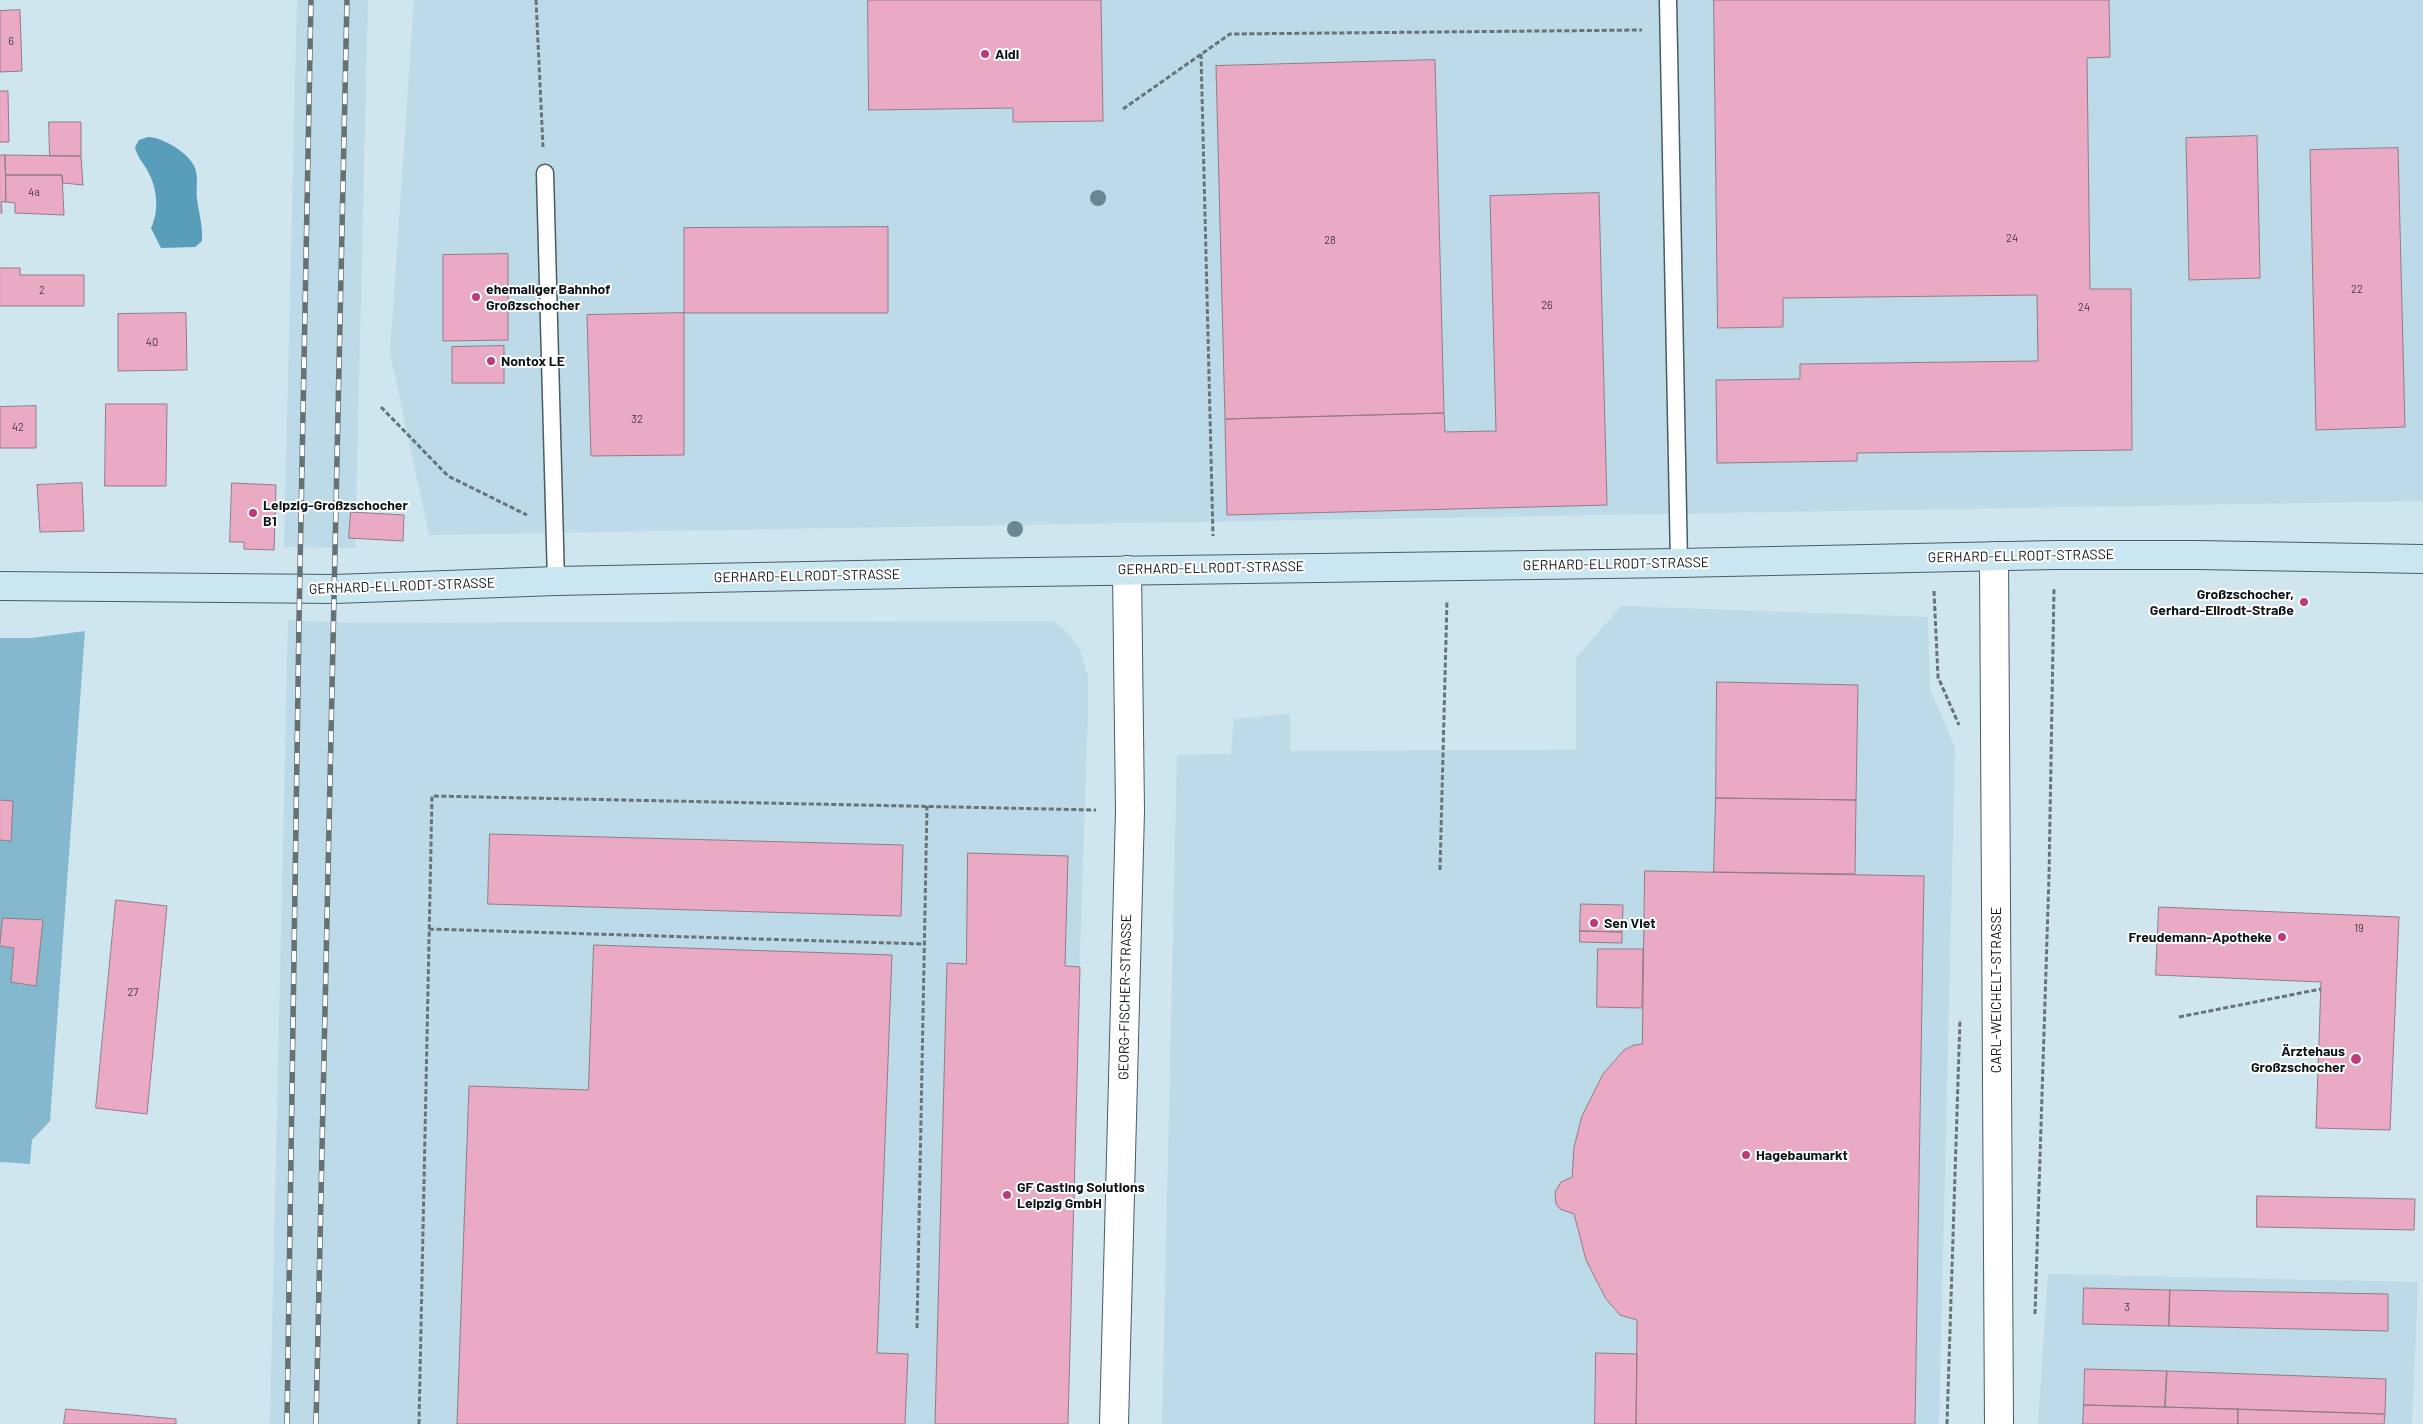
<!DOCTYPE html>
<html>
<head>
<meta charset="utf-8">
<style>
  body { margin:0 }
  canvas { display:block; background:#d0e6ef }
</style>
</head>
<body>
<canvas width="2423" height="1424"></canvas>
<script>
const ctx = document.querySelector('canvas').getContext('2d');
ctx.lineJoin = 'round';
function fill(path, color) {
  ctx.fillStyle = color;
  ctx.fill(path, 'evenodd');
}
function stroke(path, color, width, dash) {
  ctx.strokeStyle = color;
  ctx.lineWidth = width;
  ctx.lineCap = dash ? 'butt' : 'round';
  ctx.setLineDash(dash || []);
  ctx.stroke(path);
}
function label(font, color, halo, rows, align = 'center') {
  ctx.font = font + ' Barlow,sans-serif';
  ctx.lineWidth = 4;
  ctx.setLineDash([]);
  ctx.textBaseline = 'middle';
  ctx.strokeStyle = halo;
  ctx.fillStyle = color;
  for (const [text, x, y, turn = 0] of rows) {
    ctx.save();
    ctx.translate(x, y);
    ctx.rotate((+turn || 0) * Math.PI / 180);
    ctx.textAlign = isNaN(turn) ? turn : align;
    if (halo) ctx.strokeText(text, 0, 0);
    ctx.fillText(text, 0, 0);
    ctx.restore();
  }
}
fill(new Path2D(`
  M 297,0 L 368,0 L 355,548 L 284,547 Z
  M 414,0 L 2423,0 L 2423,501 L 429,535 L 390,353 Z
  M 1621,606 L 1928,617 L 1930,689 L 1955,748 L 1939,1424 L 1162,1424 L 1177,755 L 1231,754 L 1234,719 L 1290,714 L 1290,751 L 1576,750 L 1576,658 Z
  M 288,620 L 354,623 L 1054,621 L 1068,633 L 1080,650 L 1088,677 L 1088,711 L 1064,1424 L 270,1424 Z
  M 2048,1274 L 2418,1282 L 2412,1424 L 2038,1424 Z`), '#bcdae7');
fill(new Path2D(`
  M 85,631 L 50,1121 L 32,1140 L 30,1164 L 0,1162 L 0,638 L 32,638 Z`), '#83b8ce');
fill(new Path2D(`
  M 148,137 C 163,137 193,155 196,171 C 198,180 196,190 197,199 C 199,214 203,226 202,241 L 195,247 L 161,248 L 151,228 C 160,209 157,186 146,168 C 141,160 137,156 135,147 L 139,140 Z`), '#589eba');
const building = new Path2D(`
  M 868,0 L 1101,0 L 1103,121 L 1013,122 L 1013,108 L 869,110 Z
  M 1714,0 L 2109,0 L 2110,57 L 2087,58 L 2090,289 L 2131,289 L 2132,450 L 1857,453 L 1857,461 L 1717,463 L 1716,380 L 1800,379 L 1800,364 L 2038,361 L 2037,295 L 1783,298 L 1783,327 L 1718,328 Z
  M 20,10 L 22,71 L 0,72 L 0,11 Z
  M 1435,60 L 1444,413 L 1225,419 L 1216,66 Z
  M 0,91 L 8,91 L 9,142 L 0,142 Z
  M 49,122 L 81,122 L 81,156 L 50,156 Z
  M 2257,136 L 2260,278 L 2189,280 L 2186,138 Z
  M 2398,148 L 2405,427 L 2316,430 L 2310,150 Z
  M 0,155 L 5,155 L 6,202 L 1,202 L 2,213 L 0,213 Z
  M 5,155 L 81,156 L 83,185 L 63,183 L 62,175 L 6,175 Z
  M 6,175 L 62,175 L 64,215 L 15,213 L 15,203 L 6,202 Z
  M 1599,193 L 1607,505 L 1227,515 L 1225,419 L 1444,413 L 1445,432 L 1496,431 L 1490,196 Z
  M 888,227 L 888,313 L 684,313 L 684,228 Z
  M 508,254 L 508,340 L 443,341 L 443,255 Z
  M 0,268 L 20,268 L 20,275 L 84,275 L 84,306 L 0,306 Z
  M 186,313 L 187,370 L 118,371 L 118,314 Z
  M 684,313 L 684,455 L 591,456 L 587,315 Z
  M 504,346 L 504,383 L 452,383 L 452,347 Z
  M 106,404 L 167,404 L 166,486 L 105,486 Z
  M 36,406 L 36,448 L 0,448 L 0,407 Z
  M 82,483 L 84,531 L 40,532 L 37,485 Z
  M 232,483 L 276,485 L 274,550 L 244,549 L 244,542 L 230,542 Z
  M 351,512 L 404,515 L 403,541 L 349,538 Z
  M 1717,682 L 1858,685 L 1856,800 L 1716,798 Z
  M 1716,798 L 1856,800 L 1855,874 L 1714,872 Z
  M 0,800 L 13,801 L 11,841 L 0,840 Z
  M 490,834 L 903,845 L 901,916 L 488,904 Z
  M 968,853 L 1068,856 L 1065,966 L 1080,967 L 1068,1424 L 935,1424 L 947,963 L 966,964 Z
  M 1645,871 L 1924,876 L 1915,1424 L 1636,1424 L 1637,1320 L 1620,1315 L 1606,1299 L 1586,1260 L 1574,1214 L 1560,1209 L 1556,1204 L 1555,1192 L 1561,1182 L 1572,1177 L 1574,1147 L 1582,1116 L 1603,1074 L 1624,1050 L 1634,1045 L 1642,1044 Z
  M 116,900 L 167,906 L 147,1114 L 96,1108 Z
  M 1581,904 L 1623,905 L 1622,932 L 1580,931 Z
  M 2159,907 L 2399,917 L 2390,1130 L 2316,1128 L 2321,982 L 2156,975 Z
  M 3,918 L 43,920 L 36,986 L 11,982 L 14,948 L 0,946 Z
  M 1580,931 L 1622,932 L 1622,943 L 1580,942 Z
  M 594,945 L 892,955 L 877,1353 L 908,1354 L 905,1424 L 457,1424 L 469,1086 L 588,1090 Z
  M 1598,949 L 1643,949 L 1642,1008 L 1597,1007 Z
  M 2257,1196 L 2415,1199 L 2414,1230 L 2257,1227 Z
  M 2084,1288 L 2170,1290 L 2169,1326 L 2083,1324 Z
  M 2170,1290 L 2388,1294 L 2388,1331 L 2169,1326 Z
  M 1596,1353 L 1637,1354 L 1636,1424 L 1595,1424 Z
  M 2085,1369 L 2167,1371 L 2165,1407 L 2084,1405 Z
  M 2167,1371 L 2386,1379 L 2385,1414 L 2165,1407 Z
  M 2084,1405 L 2238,1409 L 2238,1424 L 2083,1424 Z
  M 66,1409 L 176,1419 L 176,1424 L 64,1424 Z
  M 2238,1409 L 2385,1414 L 2384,1424 L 2238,1424 Z`);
fill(building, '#eaaac3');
stroke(building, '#917d84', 1);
const lane = new Path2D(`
  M 1668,0 L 1679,563
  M 545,173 L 556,581`);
const street = new Path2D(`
  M 1994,556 L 1999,1424
  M 1114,1424 L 1130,811 L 1127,570`);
const secondary = new Path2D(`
  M 0,586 L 335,589 L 556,581 L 958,573 L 1679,563 L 2054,555 L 2196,555 L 2423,559`);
stroke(lane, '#4a5c65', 19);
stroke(street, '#4a5c65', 30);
stroke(secondary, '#4a5c65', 30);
stroke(new Path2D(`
  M 536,0 L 543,147
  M 1201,54 L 1213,536
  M 1123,109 L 1230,34 L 1642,30
  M 381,407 L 448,476 L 527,515
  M 1934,591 L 1938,677 L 1959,725
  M 1440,870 L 1447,600
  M 429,929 L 924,944
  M 2179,1017 L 2321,989
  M 2035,1314 L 2049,876 L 2054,588
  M 917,1328 L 927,806
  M 419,1424 L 432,796 L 1096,810
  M 1947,1424 L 1960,1019`), '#66747a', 3, [5, 2.5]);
stroke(lane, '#fff', 16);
stroke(street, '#fff', 28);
stroke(secondary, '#cae6f1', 28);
const rail = new Path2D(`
  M 287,1424 L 299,621 L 311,0
  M 316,1424 L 347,0`);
stroke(rail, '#647278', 5.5);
stroke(rail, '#fff', 4, [11]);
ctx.fillStyle = '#6a8691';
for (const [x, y] of [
  [1098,198],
  [1015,529]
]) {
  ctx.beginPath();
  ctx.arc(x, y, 8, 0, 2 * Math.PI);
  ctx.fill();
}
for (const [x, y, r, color] of [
  [985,54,5,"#bf397c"],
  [476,297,5,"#bf397c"],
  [491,361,5,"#bf397c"],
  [253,513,5,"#bf397c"],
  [2304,602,5,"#bf397c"],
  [1594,923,5,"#bf397c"],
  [2282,937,5,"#bf397c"],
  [2356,1059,6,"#bf397c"],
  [1746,1155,5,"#bf397c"],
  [1007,1195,5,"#bf397c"]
]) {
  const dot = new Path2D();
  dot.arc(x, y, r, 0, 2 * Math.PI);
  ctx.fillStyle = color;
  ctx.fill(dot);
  stroke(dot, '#fff', 2);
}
label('11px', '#443941', null, [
  ["6",11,41],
  ["4a",34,192],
  ["24",2012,238],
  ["28",1330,240],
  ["22",2357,289],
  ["2",42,290],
  ["26",1547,305],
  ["24",2084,307],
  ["40",152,342],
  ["32",637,419],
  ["42",18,427],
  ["19",2359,928],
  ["27",133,992],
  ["3",2127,1307]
]);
label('bold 14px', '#0c1316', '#fff', [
  ["Aldi",995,54],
  ["ehemaliger Bahnhof",486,289],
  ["Großzschocher",486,305],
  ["Nontox LE",501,361],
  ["Leipzig-Großzschocher",263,505],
  ["B1",263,521],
  ["Großzschocher,",2294,594,"right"],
  ["Gerhard-Ellrodt-Straße",2294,610,"right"],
  ["Sen Viet",1604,923],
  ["Freudemann-Apotheke",2272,937,"right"],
  ["Ärztehaus",2345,1051,"right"],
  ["Großzschocher",2345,1067,"right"],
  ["Hagebaumarkt",1756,1155],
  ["GF Casting Solutions",1017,1187],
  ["Leipzig GmbH",1017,1203]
], 'left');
label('14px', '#0c1316', '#fff', [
  ["GERHARD-ELLRODT-STRASSE",2021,556,-1],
  ["GERHARD-ELLRODT-STRASSE",1616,564,-1],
  ["GERHARD-ELLRODT-STRASSE",1211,568,-1],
  ["GERHARD-ELLRODT-STRASSE",807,576,-1],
  ["GERHARD-ELLRODT-STRASSE",402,586,-2],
  ["CARL-WEICHELT-STRASSE",1996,990,-90],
  ["GEORG-FISCHER-STRASSE",1125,997,-89]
]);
</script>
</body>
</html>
